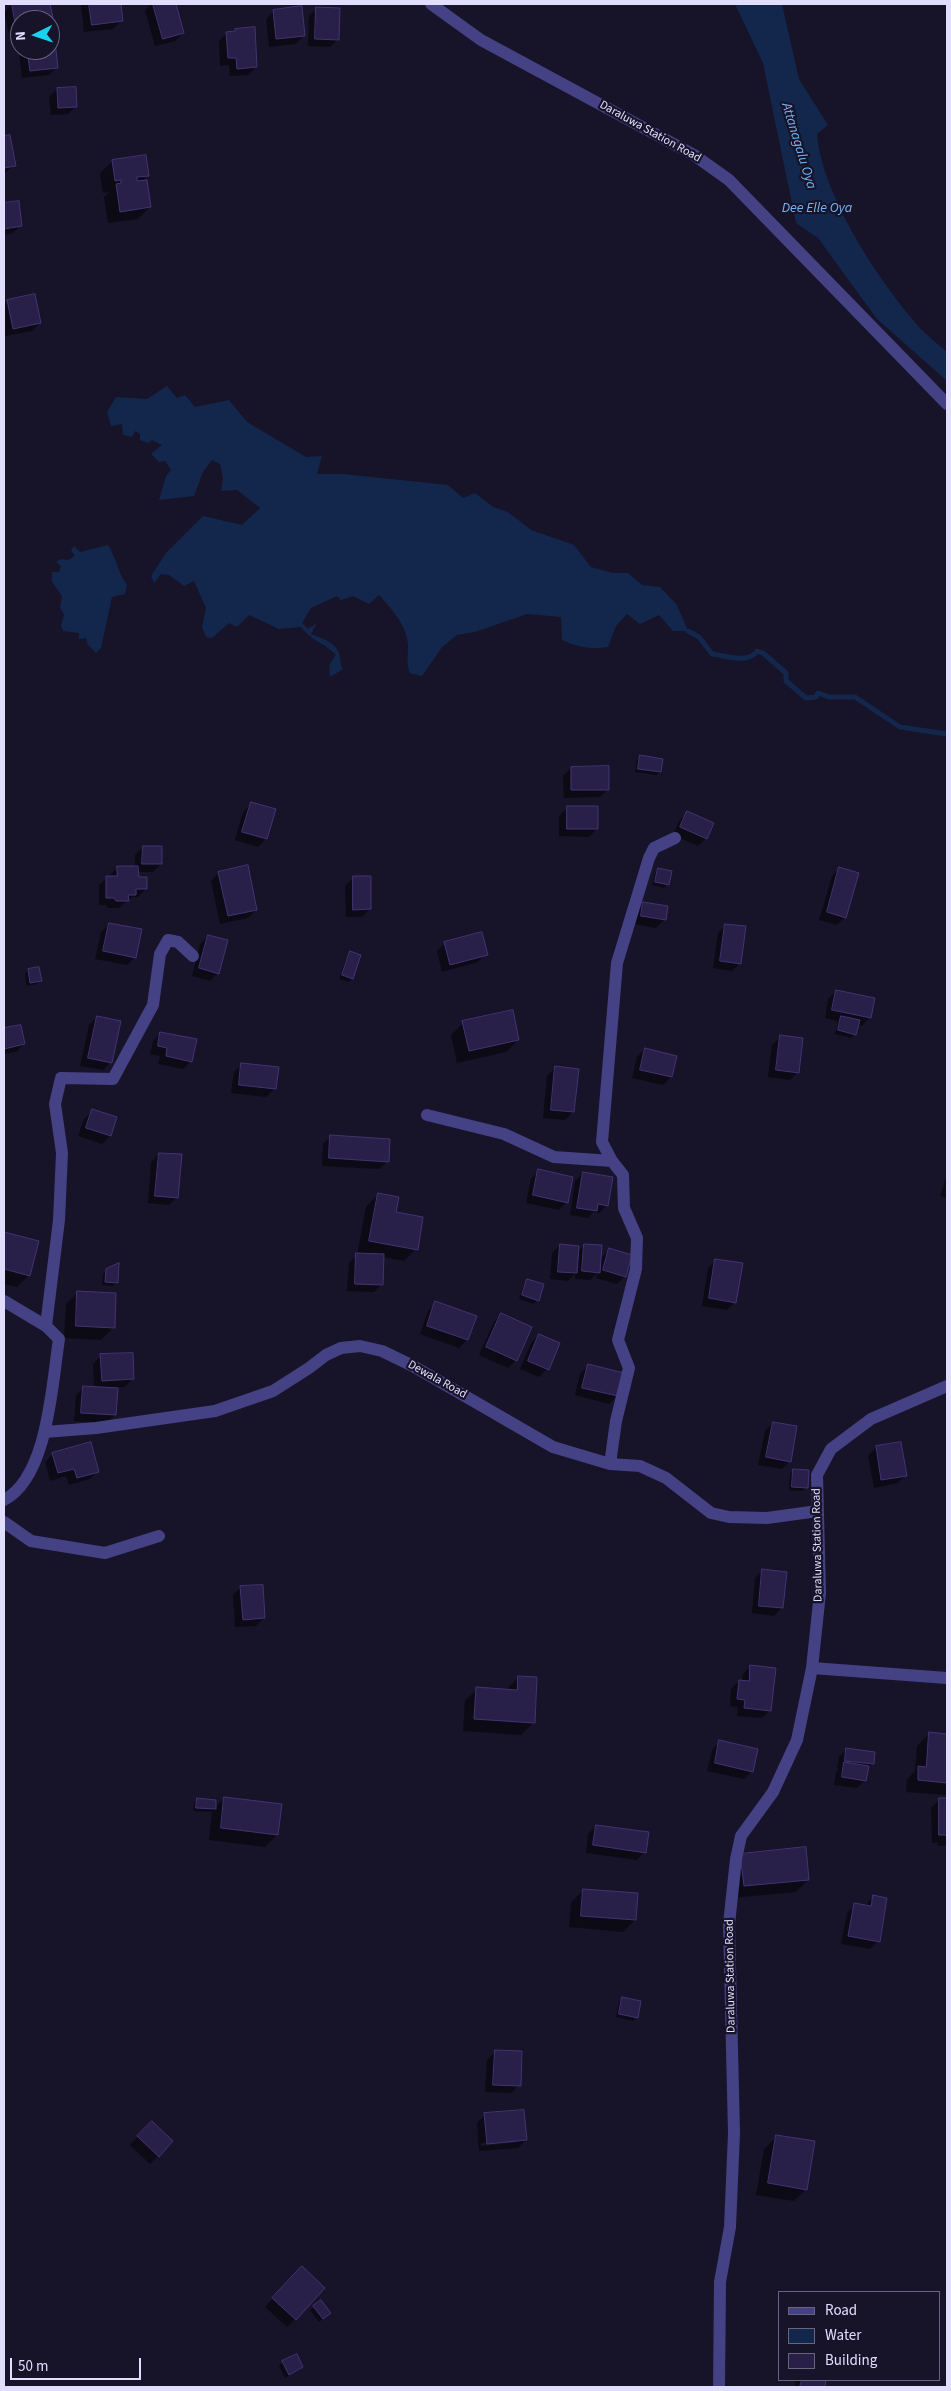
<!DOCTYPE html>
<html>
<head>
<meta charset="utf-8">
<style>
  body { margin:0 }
  #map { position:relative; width:951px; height:2391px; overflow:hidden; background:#171329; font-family:"Source Sans 3",sans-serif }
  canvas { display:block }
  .frame { position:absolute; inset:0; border:5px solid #e1ddfd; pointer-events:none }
  .legend { position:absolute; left:778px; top:2291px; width:162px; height:90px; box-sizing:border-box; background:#171329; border:1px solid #68647e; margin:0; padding:6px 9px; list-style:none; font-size:15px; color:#e1ddfd }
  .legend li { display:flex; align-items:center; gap:10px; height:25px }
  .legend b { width:25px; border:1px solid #68647e }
  .north { position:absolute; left:10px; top:10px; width:50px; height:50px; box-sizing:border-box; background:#171329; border:1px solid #68647e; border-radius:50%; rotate:266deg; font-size:14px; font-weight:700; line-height:20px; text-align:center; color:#e1ddfd }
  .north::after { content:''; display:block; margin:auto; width:18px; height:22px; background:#17d3ef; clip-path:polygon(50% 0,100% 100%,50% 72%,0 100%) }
  .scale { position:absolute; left:10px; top:2358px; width:131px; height:22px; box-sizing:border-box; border:2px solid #e1ddfd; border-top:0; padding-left:6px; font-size:15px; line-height:18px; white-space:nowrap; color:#e1ddfd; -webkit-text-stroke:4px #171329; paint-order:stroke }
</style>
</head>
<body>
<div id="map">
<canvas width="951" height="2391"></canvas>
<div class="frame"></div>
<ul class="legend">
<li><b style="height:6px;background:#454185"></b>Road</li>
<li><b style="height:14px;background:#13274d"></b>Water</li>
<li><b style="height:14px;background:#292049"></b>Building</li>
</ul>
<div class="north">N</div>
<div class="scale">50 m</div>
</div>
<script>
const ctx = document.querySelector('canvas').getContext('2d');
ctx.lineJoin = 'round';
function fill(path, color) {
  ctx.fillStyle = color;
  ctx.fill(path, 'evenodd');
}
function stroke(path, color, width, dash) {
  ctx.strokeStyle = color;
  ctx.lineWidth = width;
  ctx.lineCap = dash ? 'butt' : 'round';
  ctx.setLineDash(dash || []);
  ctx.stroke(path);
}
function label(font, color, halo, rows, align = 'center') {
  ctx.font = font + ' "Source Sans 3",sans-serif';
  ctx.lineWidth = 4.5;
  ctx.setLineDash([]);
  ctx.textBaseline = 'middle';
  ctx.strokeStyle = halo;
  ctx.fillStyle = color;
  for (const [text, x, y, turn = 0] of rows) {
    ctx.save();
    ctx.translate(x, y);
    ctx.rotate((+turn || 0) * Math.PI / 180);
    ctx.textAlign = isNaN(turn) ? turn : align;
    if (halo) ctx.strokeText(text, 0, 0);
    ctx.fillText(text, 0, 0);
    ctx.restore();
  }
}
fill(new Path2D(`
  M 735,4 L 782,4 L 799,79 L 828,125 L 817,134 C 822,194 875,275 914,321 C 923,333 936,342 947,352 L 947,381 L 877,319 L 818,238 L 796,223 L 763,63 Z
  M 167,386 L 177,398 L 185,395 L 195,407 L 229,400 L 247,422 L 306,457 L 322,456 L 317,474 L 343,474 L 448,485 L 463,498 L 475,493 L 493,507 L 508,512 L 531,530 L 574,545 L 591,567 L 613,573 L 628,573 L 642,585 L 660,587 L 677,605 L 688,631 L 673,631 L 659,615 L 640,624 L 627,614 L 616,626 L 608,647 C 591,650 578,647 562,640 L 561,617 L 527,614 L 475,632 L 457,635 L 442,647 L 422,676 L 410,673 C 406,663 408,657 408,646 C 408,627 391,608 379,595 L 369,604 L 353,596 L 341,600 L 337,596 L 311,608 L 302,623 L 308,629 L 317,623 L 311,634 C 323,639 337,642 340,657 C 341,662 340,664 343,669 L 330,677 L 329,665 L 336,655 C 324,642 314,643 301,627 L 279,629 L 249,615 L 237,627 L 229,623 L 212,638 L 206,637 L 202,627 L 206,608 L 194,581 L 184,586 L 169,575 L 161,574 L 154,583 L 151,576 L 166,553 L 203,516 L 242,525 L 260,508 L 237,490 L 221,491 L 223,479 L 220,464 L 212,460 L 203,472 L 194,496 L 159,500 L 166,476 L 171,470 L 165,461 L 159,462 L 151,454 L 162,445 L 152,440 L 148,443 L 140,440 L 140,434 L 135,431 L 132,437 L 123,435 L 122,424 L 111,426 L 107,412 L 116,397 L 147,399 Z
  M 108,545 C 117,558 117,572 127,585 L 125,594 L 112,597 L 101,648 L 96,653 L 88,645 L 86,638 L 79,639 L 79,633 L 63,631 L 61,625 L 64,615 L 60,608 L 62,596 L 52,582 L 52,572 L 59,572 L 61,566 L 56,562 L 61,559 L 68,560 L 75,556 L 71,550 L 74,546 L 80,552 Z`), '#13274d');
fill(new Path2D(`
  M 12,4 L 48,4 L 51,17 L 48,20 L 20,20 L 20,30 L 9,33 L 4,12 Z
  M 83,4 L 119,4 L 121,21 L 113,29 L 84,32 L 81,6 Z
  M 151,4 L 175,4 L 183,33 L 175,41 L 155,46 L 145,10 Z
  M 317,8 L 338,39 L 330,47 L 308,46 L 309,16 Z
  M 274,11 L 304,35 L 296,44 L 269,47 L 266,19 Z
  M 235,30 L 256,67 L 248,75 L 230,76 L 229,65 L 220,66 L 219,41 L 227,33 Z
  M 50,43 L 57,67 L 49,75 L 22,78 L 19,53 L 22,50 L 50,50 Z
  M 57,89 L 76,106 L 68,114 L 51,115 L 49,97 Z
  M 9,136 L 14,165 L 4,174 L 4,137 Z
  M 113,161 L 148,175 L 141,182 L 150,207 L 138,219 L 108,223 L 104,197 L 110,192 L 103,193 L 100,173 Z
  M 17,202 L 21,225 L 13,233 L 4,235 L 4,205 Z
  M 8,301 L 40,323 L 32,331 L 5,336 L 4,305 Z
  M 640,757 L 660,772 L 656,775 L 635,772 L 637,760 Z
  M 571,768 L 608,789 L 600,797 L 564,798 L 563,776 Z
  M 251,804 L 274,810 L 266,839 L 258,847 L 235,840 L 243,812 Z
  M 567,808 L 597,828 L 589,837 L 559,836 L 559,816 Z
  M 687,813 L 706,838 L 698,846 L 673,835 L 679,821 Z
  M 143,847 L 161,864 L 153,872 L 137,872 L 137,878 L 146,889 L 138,897 L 132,897 L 119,908 L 108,908 L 106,905 L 99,905 L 99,885 L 117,868 L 135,868 L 135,855 Z
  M 840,868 L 845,917 L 837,925 L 819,920 L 832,876 Z
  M 658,869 L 668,884 L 664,888 L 652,885 L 655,873 Z
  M 219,873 L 256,910 L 248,918 L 220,924 L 211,881 Z
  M 353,878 L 370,909 L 362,917 L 346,917 L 345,886 Z
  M 643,903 L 664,920 L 656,928 L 633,924 L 635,911 Z
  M 109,924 L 135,957 L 127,965 L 95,959 L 101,932 Z
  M 726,925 L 740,963 L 732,971 L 713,968 L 718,933 Z
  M 208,936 L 218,973 L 210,981 L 192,976 L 200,944 Z
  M 445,943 L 486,954 L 478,962 L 442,972 L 437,951 Z
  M 350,952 L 352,979 L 349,982 L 339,979 L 347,956 Z
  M 28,970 L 40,980 L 37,984 L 26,986 L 25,974 Z
  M 836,991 L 870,1017 L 862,1026 L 857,1025 L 855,1034 L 851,1038 L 835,1034 L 838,1021 L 825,1018 L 828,999 Z
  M 97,1017 L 111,1062 L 103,1070 L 80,1066 L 89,1025 Z
  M 463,1023 L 518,1040 L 506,1052 L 457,1063 L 451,1035 Z
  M 20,1026 L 24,1044 L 16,1052 L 4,1054 L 4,1030 Z
  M 161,1033 L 191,1061 L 183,1069 L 158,1064 L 160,1056 L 150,1054 L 153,1041 Z
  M 780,1037 L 798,1072 L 790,1080 L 768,1077 L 772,1045 Z
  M 645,1049 L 676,1057 L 671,1077 L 663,1085 L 632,1078 L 637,1057 Z
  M 242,1064 L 274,1089 L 266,1097 L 231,1093 L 234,1072 Z
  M 555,1068 L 573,1112 L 565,1120 L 543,1118 L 547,1076 Z
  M 92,1111 L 115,1118 L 110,1136 L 102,1144 L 78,1136 L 84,1119 Z
  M 331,1136 L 388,1161 L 379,1169 L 322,1166 L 323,1144 Z
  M 159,1154 L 177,1197 L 169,1205 L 148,1203 L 151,1162 Z
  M 539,1171 L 567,1202 L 559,1210 L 526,1203 L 531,1179 Z
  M 583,1173 L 607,1205 L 599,1213 L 593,1212 L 588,1218 L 570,1215 L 575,1181 Z
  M 947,1174 L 947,1199 L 940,1196 Z
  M 378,1194 L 395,1213 L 416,1249 L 404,1261 L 383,1257 L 382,1284 L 374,1292 L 347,1291 L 349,1263 L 357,1255 L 366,1207 Z
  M 4,1234 L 37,1242 L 29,1275 L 17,1287 L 4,1284 Z
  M 560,1245 L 577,1252 L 585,1245 L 599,1260 L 609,1250 L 625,1276 L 617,1284 L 596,1278 L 597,1273 L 590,1280 L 575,1279 L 575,1274 L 568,1281 L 550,1279 L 552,1253 Z
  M 716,1260 L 735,1302 L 727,1310 L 702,1306 L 708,1268 Z
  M 107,1270 L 117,1282 L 113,1286 L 102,1285 L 103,1274 Z
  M 527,1280 L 538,1300 L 534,1304 L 519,1299 L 524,1284 Z
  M 78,1292 L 114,1327 L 101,1340 L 64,1338 L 66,1304 Z
  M 436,1303 L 467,1340 L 459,1348 L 420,1334 L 428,1311 Z
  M 501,1314 L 516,1360 L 508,1368 L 479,1355 L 494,1322 Z
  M 539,1335 L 547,1369 L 539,1377 L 520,1369 L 531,1343 Z
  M 101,1356 L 133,1378 L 125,1387 L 111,1387 L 115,1415 L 107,1423 L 74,1421 L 76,1395 L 84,1387 L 94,1388 L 93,1364 Z
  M 588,1366 L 617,1396 L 609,1404 L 575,1395 L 580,1374 Z
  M 773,1423 L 790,1461 L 782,1469 L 758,1465 L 765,1431 Z
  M 900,1443 L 906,1475 L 898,1483 L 874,1488 L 868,1456 L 876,1448 Z
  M 53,1454 L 98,1471 L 90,1479 L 69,1485 L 66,1476 L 50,1481 L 45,1462 Z
  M 793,1470 L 807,1487 L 803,1491 L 789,1490 L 790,1474 Z
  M 763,1570 L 782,1608 L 774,1616 L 752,1613 L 755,1578 Z
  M 241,1587 L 264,1618 L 256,1626 L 235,1627 L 233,1595 Z
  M 751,1666 L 770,1710 L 762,1718 L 737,1716 L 738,1707 L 730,1706 L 731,1689 L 739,1681 L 742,1681 L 743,1674 Z
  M 519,1677 L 536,1678 L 533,1723 L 521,1735 L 463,1731 L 465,1701 L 477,1689 L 507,1689 Z
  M 929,1734 L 947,1735 L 946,1795 L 906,1792 L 907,1780 L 915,1771 L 917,1746 Z
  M 720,1742 L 752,1771 L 744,1779 L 707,1771 L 712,1750 Z
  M 847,1749 L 872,1764 L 867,1769 L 865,1780 L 857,1788 L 834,1785 L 836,1772 L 839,1769 L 837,1768 L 839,1757 Z
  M 225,1798 L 277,1835 L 265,1847 L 209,1840 L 212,1812 L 193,1811 L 194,1803 L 198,1800 L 214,1808 Z
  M 939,1800 L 947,1800 L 947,1845 L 938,1846 L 938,1842 L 932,1843 L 931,1808 Z
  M 596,1826 L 645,1852 L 637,1860 L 586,1853 L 588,1834 Z
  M 741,1855 L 808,1880 L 796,1892 L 732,1898 L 729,1867 Z
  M 584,1890 L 635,1920 L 623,1932 L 569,1927 L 571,1902 Z
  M 873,1897 L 878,1941 L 870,1949 L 841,1944 L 847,1913 L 855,1905 L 865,1906 Z
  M 622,1998 L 637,2017 L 633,2021 L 616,2017 L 619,2002 Z
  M 495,2052 L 519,2085 L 511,2093 L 485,2092 L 487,2060 Z
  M 485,2115 L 526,2140 L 518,2148 L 479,2151 L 477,2123 ZM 519,2140 L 519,2142 L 481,2146 L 481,2143 Z
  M 144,2130 L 158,2156 L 150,2164 L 130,2145 Z
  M 776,2137 L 806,2189 L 794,2201 L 756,2195 L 764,2149 Z
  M 294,2276 L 295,2319 L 287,2327 L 265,2307 Z
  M 314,2307 L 325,2317 L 319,2322 L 310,2310 Z
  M 283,2362 L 302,2367 L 285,2378 L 279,2366 Z
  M 796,2380 L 825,2380 L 824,2387 L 794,2387 Z`), '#0007');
stroke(new Path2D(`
  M 688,631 L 699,637 L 712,654 C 727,656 749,664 757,651 L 763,653 L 786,673 L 786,681 L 806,698 L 816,697 L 818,693 L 829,697 L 855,697 L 900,727 L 947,734`), '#13274d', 5);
const building = new Path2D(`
  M 12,4 L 50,4 L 53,18 L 20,20 L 20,25 L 16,26 Z
  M 89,4 L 121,4 L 123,21 L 92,25 Z
  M 153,4 L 176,4 L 184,33 L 163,39 Z
  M 302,6 L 305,36 L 276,39 L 273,10 Z
  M 316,7 L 340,8 L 339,40 L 315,39 Z
  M 255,27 L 257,67 L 237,69 L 236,58 L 228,58 L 226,32 L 235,31 L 235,29 Z
  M 50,41 L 55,41 L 58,68 L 30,71 L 27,50 L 50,50 Z
  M 76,87 L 77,107 L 58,108 L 57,88 Z
  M 10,135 L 16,166 L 4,168 L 4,136 Z
  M 146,155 L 149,176 L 137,177 L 137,181 L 147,180 L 151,207 L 120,212 L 116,184 L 121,183 L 121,180 L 115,181 L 112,160 Z
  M 19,201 L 22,226 L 4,229 L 4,203 Z
  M 35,294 L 41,323 L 13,329 L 7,300 Z
  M 640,755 L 663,759 L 661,772 L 638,769 Z
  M 609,766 L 609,790 L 571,790 L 571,767 Z
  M 251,802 L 276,809 L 267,839 L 242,832 Z
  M 567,806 L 598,806 L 598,829 L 567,829 Z
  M 687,811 L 714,823 L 707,839 L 680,827 Z
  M 143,846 L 162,846 L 162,864 L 142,864 Z
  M 248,865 L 257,910 L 228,916 L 218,872 Z
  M 117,866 L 138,866 L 139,877 L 147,877 L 147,889 L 136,889 L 136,895 L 128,895 L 129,901 L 116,901 L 114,898 L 106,898 L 106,876 L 117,876 Z
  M 839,867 L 859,873 L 846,918 L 827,912 Z
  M 658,868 L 672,871 L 669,885 L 655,882 Z
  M 353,876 L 371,876 L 371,909 L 353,910 Z
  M 643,902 L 668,906 L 666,920 L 641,916 Z
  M 109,923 L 142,929 L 136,958 L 103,951 Z
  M 725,924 L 746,926 L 741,964 L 720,961 Z
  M 482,932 L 488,955 L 450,965 L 444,942 Z
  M 208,935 L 228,940 L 219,974 L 199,968 Z
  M 350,951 L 361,955 L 353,979 L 342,975 Z
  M 39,967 L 42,981 L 30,983 L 28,969 Z
  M 836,990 L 875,998 L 871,1018 L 832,1010 Z
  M 513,1010 L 519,1040 L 469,1051 L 462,1021 Z
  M 97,1016 L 121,1021 L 112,1063 L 88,1058 Z
  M 841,1016 L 860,1020 L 856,1035 L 838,1030 Z
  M 21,1025 L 25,1044 L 4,1049 L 4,1028 Z
  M 160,1032 L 197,1039 L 192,1062 L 166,1056 L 167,1048 L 158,1046 Z
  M 780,1035 L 803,1038 L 799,1073 L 776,1070 Z
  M 645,1048 L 677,1056 L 672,1077 L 640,1070 Z
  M 241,1063 L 279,1067 L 276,1089 L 239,1085 Z
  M 555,1066 L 579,1069 L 574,1112 L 551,1110 Z
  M 92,1109 L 117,1117 L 111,1136 L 86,1128 Z
  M 330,1135 L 390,1139 L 389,1162 L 329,1158 Z
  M 159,1153 L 182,1154 L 178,1198 L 155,1196 Z
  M 538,1169 L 573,1177 L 568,1203 L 533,1195 Z
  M 583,1172 L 613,1177 L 608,1206 L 598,1204 L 597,1211 L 577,1208 Z
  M 378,1193 L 399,1197 L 396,1212 L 423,1217 L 418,1250 L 369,1241 Z
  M 4,1232 L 39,1241 L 30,1276 L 4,1269 Z
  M 560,1244 L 579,1246 L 577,1273 L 558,1272 Z
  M 584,1244 L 602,1245 L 600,1273 L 582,1271 Z
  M 609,1248 L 632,1255 L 626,1277 L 603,1270 Z
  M 356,1253 L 384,1254 L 383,1285 L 355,1284 Z
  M 715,1259 L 743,1263 L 736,1303 L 709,1298 Z
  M 119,1263 L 118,1283 L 105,1282 L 106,1269 Z
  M 527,1279 L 544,1284 L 539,1301 L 522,1295 Z
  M 77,1291 L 116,1293 L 115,1328 L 76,1326 Z
  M 435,1301 L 477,1316 L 468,1340 L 427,1326 Z
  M 501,1313 L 532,1327 L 517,1361 L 486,1347 Z
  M 539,1334 L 560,1343 L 549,1370 L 528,1361 Z
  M 133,1353 L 134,1379 L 102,1381 L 100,1354 Z
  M 588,1364 L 624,1373 L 618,1396 L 582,1388 Z
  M 83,1386 L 118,1388 L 116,1415 L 81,1413 Z
  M 773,1422 L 797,1426 L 791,1462 L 766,1457 Z
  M 91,1442 L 99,1472 L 77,1478 L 74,1469 L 58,1473 L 52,1453 Z
  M 901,1442 L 907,1476 L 881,1480 L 876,1446 Z
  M 793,1469 L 809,1470 L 808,1488 L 792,1487 Z
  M 762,1569 L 787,1572 L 783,1608 L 759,1606 Z
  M 263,1585 L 265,1618 L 243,1620 L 240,1586 Z
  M 750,1665 L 776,1668 L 771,1711 L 744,1708 L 745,1700 L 737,1699 L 739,1680 L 749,1681 Z
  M 518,1676 L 537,1677 L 535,1723 L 474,1719 L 476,1687 L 517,1690 Z
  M 929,1732 L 947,1734 L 947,1783 L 918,1780 L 918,1766 L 926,1767 Z
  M 719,1740 L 758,1749 L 753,1772 L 715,1763 Z
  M 846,1748 L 875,1752 L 874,1764 L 845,1761 Z
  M 844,1762 L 869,1766 L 866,1781 L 842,1777 Z
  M 224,1797 L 282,1804 L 278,1835 L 221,1828 Z
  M 197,1798 L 216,1800 L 216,1809 L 196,1808 Z
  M 939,1798 L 947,1798 L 947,1839 L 946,1835 L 939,1835 Z
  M 596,1825 L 649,1832 L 646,1853 L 593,1845 Z
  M 806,1847 L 809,1880 L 744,1886 L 740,1854 Z
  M 583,1889 L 638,1893 L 636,1920 L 581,1916 Z
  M 873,1895 L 887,1898 L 880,1942 L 848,1936 L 854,1903 L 871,1906 Z
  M 622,1997 L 641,2001 L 638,2018 L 619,2014 Z
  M 495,2050 L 522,2051 L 521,2086 L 493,2085 Z
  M 524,2110 L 527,2140 L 487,2144 L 484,2113 Z
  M 152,2121 L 173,2141 L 159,2157 L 137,2136 Z
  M 776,2135 L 815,2141 L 807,2190 L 768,2183 Z
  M 302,2266 L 325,2288 L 296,2320 L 272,2298 Z
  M 321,2300 L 331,2313 L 323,2319 L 313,2306 Z
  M 297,2354 L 303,2367 L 289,2375 L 282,2361 Z
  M 802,2380 L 826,2380 L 825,2387 L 800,2387 Z`);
fill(building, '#292049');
stroke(building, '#423473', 1);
stroke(new Path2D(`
  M 431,4 L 481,40 L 694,155 L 729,180 L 947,404
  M 427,1115 L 504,1134 L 554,1157 L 612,1161
  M 4,1301 L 46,1326 L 59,1339 C 52,1384 48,1477 4,1500
  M 46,1326 L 59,1220 L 62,1153 L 55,1104 L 61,1078 L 113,1079 L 153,1005 L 160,954 L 168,940 L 178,942 L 193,956
  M 45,1432 L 96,1428 L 215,1411 L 273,1391 L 309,1368 L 326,1355 L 341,1348 L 360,1346 L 382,1351 L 413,1366 L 553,1447 L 610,1464 L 640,1466 L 666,1478 L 711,1513 L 729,1517 L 767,1518 L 818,1511
  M 610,1464 L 616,1421 L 629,1368 L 618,1340 L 636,1269 L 637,1238 L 624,1208 L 623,1175 L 612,1161 L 602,1142 L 617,963 L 649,858 L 654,848 L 675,838
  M 4,1522 L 31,1541 L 105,1553 L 159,1536
  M 812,1668 L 947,1678
  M 719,2387 L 720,2282 L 730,2227 L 734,2133 L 729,1924 L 736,1859 L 741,1836 L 773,1792 L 797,1740 L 812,1668 L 820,1593 L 817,1475 L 831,1449 L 871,1419 L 947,1386`), '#454185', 12);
label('12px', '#e1ddfd', '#171329', [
  ["Daraluwa Station Road",650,132,29],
  ["Dewala Road",437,1380,29],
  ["Daraluwa Station Road",818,1545,-91],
  ["Daraluwa Station Road",731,1976,-91]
]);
label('italic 14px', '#72b5f5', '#171329', [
  ["Attanagalu Oya",798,146,73],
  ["Dee Elle Oya",817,209]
]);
</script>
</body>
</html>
